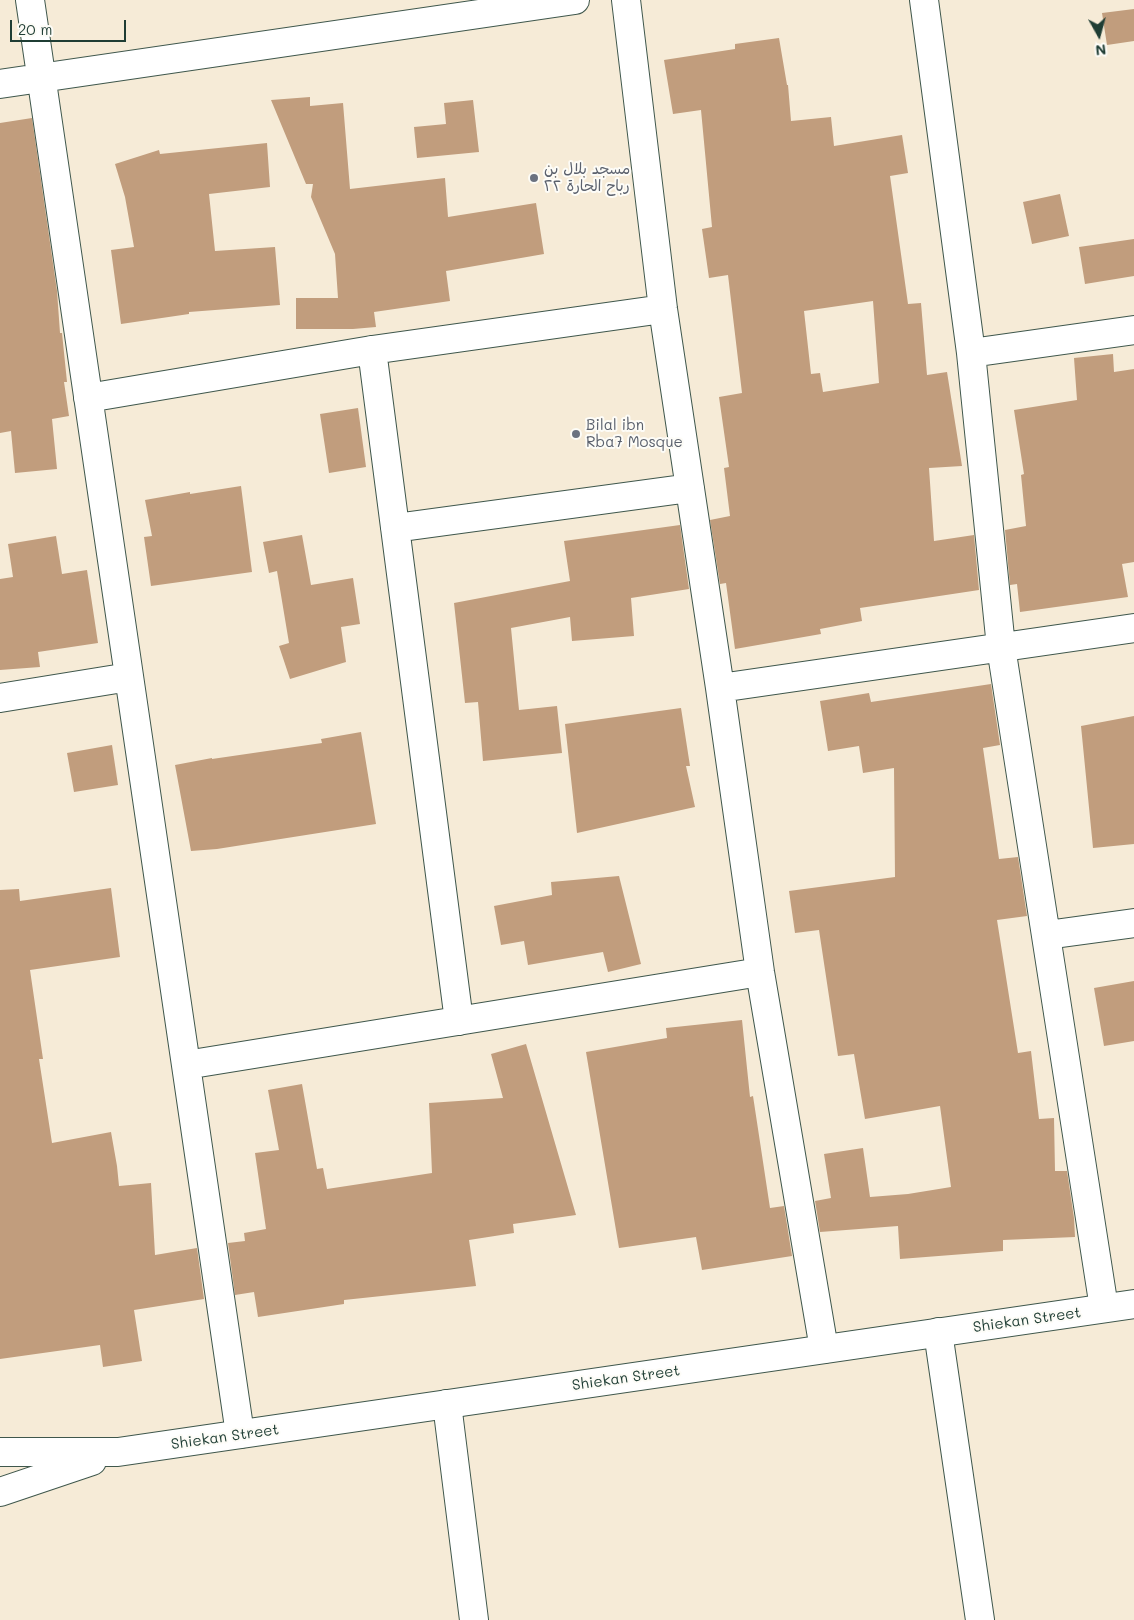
<!DOCTYPE html>
<html>
<head>
<meta charset="utf-8">
<style>
  body { margin:0 }
  #map { position:relative; width:1134px; height:1620px; overflow:hidden; background:#f6ebd7; font-family:Mali,sans-serif }
  canvas { display:block }
  .north { position:absolute; left:1074px; top:10px; width:50px; height:50px; -webkit-text-stroke:4px #fdfcf7; paint-order:stroke; rotate:173deg; font-size:14px; font-weight:700; line-height:20px; text-align:center; color:#1f3d34 }
  .north::after { content:''; display:block; margin:auto; width:18px; height:22px; background:#1f3d34; clip-path:polygon(50% 0,100% 100%,50% 72%,0 100%) }
  .scale { position:absolute; left:10px; top:20px; width:116px; height:22px; box-sizing:border-box; border:2px solid #1f3d34; border-top:0; padding-left:6px; font-size:15px; line-height:18px; white-space:nowrap; color:#1f3d34; -webkit-text-stroke:4px #fdfcf7; paint-order:stroke }
</style>
</head>
<body>
<div id="map">
<canvas width="1134" height="1620"></canvas>
<div class="north">N</div>
<div class="scale">20 m</div>
</div>
<script>
const ctx = document.querySelector('canvas').getContext('2d');
ctx.lineJoin = 'round';
function fill(path, color) {
  ctx.fillStyle = color;
  ctx.fill(path, 'evenodd');
}
function stroke(path, color, width, dash) {
  ctx.strokeStyle = color;
  ctx.lineWidth = width;
  ctx.lineCap = dash ? 'butt' : 'round';
  ctx.setLineDash(dash || []);
  ctx.stroke(path);
}
function label(font, color, halo, rows, align = 'center') {
  ctx.font = font + ' Mali,"Playpen Sans Arabic",sans-serif';
  ctx.lineWidth = 4;
  ctx.setLineDash([]);
  ctx.textBaseline = 'middle';
  ctx.strokeStyle = halo;
  ctx.fillStyle = color;
  for (const [text, x, y, turn = 0] of rows) {
    ctx.save();
    ctx.translate(x, y);
    ctx.rotate((+turn || 0) * Math.PI / 180);
    ctx.textAlign = isNaN(turn) ? turn : align;
    if (halo) ctx.strokeText(text, 0, 0);
    ctx.fillText(text, 0, 0);
    ctx.restore();
  }
}
fill(new Path2D(`
  M 1134,9 L 1134,41 L 1107,45 L 1102,13 Z
  M 779,38 L 787,85 L 788,85 L 791,121 L 831,117 L 834,146 L 902,135 L 908,173 L 890,176 L 908,304 L 921,303 L 927,375 L 947,372 L 962,466 L 929,468 L 934,541 L 974,535 L 979,590 L 860,608 L 862,621 L 820,629 L 821,634 L 735,649 L 726,583 L 720,584 L 710,520 L 730,516 L 724,468 L 729,467 L 719,397 L 742,393 L 728,275 L 709,278 L 702,229 L 712,227 L 701,110 L 673,114 L 664,60 L 735,49 L 735,44 ZM 873,301 L 879,383 L 823,392 L 820,373 L 811,374 L 804,311 Z
  M 310,97 L 310,106 L 343,103 L 350,189 L 445,178 L 448,217 L 536,203 L 544,254 L 446,271 L 450,301 L 374,312 L 376,327 L 353,329 L 296,329 L 296,298 L 338,298 L 335,254 L 311,197 L 313,184 L 306,184 L 271,100 Z
  M 473,100 L 479,152 L 417,158 L 414,127 L 446,124 L 444,103 Z
  M 32,118 L 57,291 L 60,333 L 62,333 L 67,382 L 64,382 L 69,416 L 52,419 L 57,469 L 15,473 L 11,431 L 0,433 L 0,123 Z
  M 267,143 L 270,187 L 209,194 L 215,251 L 275,247 L 280,305 L 189,312 L 189,314 L 121,324 L 111,250 L 134,247 L 125,197 L 115,164 L 159,150 L 160,154 Z
  M 1060,194 L 1069,236 L 1032,244 L 1023,202 Z
  M 1134,239 L 1134,276 L 1085,284 L 1079,247 Z
  M 1113,354 L 1114,372 L 1134,369 L 1134,562 L 1122,564 L 1128,597 L 1020,612 L 1017,584 L 1010,585 L 1005,530 L 1026,526 L 1021,475 L 1024,474 L 1014,410 L 1077,400 L 1074,358 Z
  M 358,408 L 366,467 L 329,473 L 320,414 Z
  M 241,486 L 252,572 L 151,586 L 144,537 L 152,536 L 145,500 L 190,492 L 190,494 Z
  M 680,525 L 689,589 L 631,598 L 634,636 L 572,641 L 570,617 L 511,628 L 519,710 L 557,706 L 562,753 L 483,761 L 478,702 L 465,703 L 454,603 L 570,581 L 564,541 Z
  M 302,535 L 311,585 L 353,578 L 360,624 L 341,627 L 346,662 L 290,679 L 279,646 L 289,643 L 277,571 L 269,573 L 263,542 Z
  M 56,536 L 62,574 L 87,570 L 98,643 L 38,652 L 40,667 L 0,670 L 0,579 L 13,577 L 8,544 Z
  M 991,684 L 1000,745 L 983,748 L 999,859 L 1018,857 L 1027,916 L 997,920 L 1018,1053 L 1031,1051 L 1039,1119 L 1054,1118 L 1055,1171 L 1067,1171 L 1074,1218 L 1075,1237 L 1003,1240 L 1003,1251 L 900,1259 L 898,1226 L 820,1232 L 815,1201 L 831,1198 L 824,1154 L 863,1148 L 870,1197 L 908,1194 L 951,1187 L 940,1106 L 865,1119 L 854,1054 L 838,1056 L 819,930 L 795,933 L 789,891 L 895,877 L 894,768 L 863,773 L 859,746 L 828,751 L 820,701 L 869,693 L 871,702 Z
  M 681,708 L 690,766 L 686,766 L 695,807 L 577,833 L 565,724 Z
  M 1134,716 L 1134,844 L 1093,848 L 1081,726 Z
  M 361,732 L 376,824 L 217,849 L 191,851 L 175,765 L 212,758 L 212,759 L 322,743 L 321,739 Z
  M 112,745 L 118,785 L 74,792 L 67,753 Z
  M 619,876 L 641,964 L 608,972 L 603,952 L 528,965 L 524,941 L 501,945 L 494,906 L 552,895 L 551,882 Z
  M 111,888 L 120,957 L 30,970 L 43,1059 L 39,1059 L 52,1143 L 111,1132 L 117,1166 L 119,1186 L 151,1183 L 155,1255 L 197,1248 L 204,1299 L 134,1310 L 142,1361 L 103,1367 L 100,1345 L 0,1359 L 0,890 L 19,889 L 20,901 Z
  M 1134,981 L 1134,1041 L 1104,1046 L 1094,988 Z
  M 742,1020 L 750,1097 L 753,1096 L 770,1208 L 784,1206 L 792,1256 L 702,1270 L 696,1237 L 619,1248 L 586,1052 L 667,1038 L 666,1028 Z
  M 526,1044 L 576,1215 L 513,1224 L 514,1233 L 469,1240 L 476,1286 L 344,1300 L 344,1304 L 258,1317 L 254,1292 L 235,1295 L 228,1243 L 245,1241 L 244,1233 L 266,1229 L 255,1153 L 279,1150 L 268,1090 L 302,1084 L 317,1169 L 323,1168 L 327,1189 L 432,1173 L 429,1103 L 503,1098 L 491,1054 Z`), '#c19d7d');
const minor = new Path2D(`
  M 30,0 L 240,1434
  M 626,0 L 663,309 L 720,688 L 760,972 L 824,1349
  M 924,0 L 971,353 L 1001,647 L 1104,1308
  M 0,84 L 575,0
  M 372,350 L 459,1021
  M 971,353 L 1134,330
  M 88,398 L 372,350 L 663,309
  M 395,528 L 690,488
  M 720,688 L 1134,628
  M 0,698 L 129,677
  M 1047,935 L 1134,923
  M 186,1065 L 760,972
  M 938,1332 L 980,1620
  M 447,1404 L 474,1620`);
const tertiary = new Path2D(`
  M 0,1452 L 118,1452 L 1134,1304
  M 0,1492 L 92,1461`);
stroke(minor, '#3f574c', 30);
stroke(tertiary, '#3f574c', 30);
stroke(minor, '#fff', 28);
stroke(tertiary, '#fff', 28);
for (const [x, y, r, color] of [
  [534,178,5,"#6b7280"],
  [576,434,5,"#6b7280"]
]) {
  const dot = new Path2D();
  dot.arc(x, y, r, 0, 2 * Math.PI);
  ctx.fillStyle = color;
  ctx.fill(dot);
  stroke(dot, '#fdfcf7', 2);
}
label('15px', '#5b616d', '#fdfcf7', [
  ["مسجد بلال بن",544,169],
  ["رباح الحارة ٢٢",544,186],
  ["Bilal ibn",586,425],
  ["Rba7 Mosque",586,442]
], 'left');
label('15px', '#1f3d34', '#fdfcf7', [
  ["Shiekan Street",1027,1320,-8],
  ["Shiekan Street",626,1378,-8],
  ["Shiekan Street",225,1437,-8]
]);
</script>
</body>
</html>
